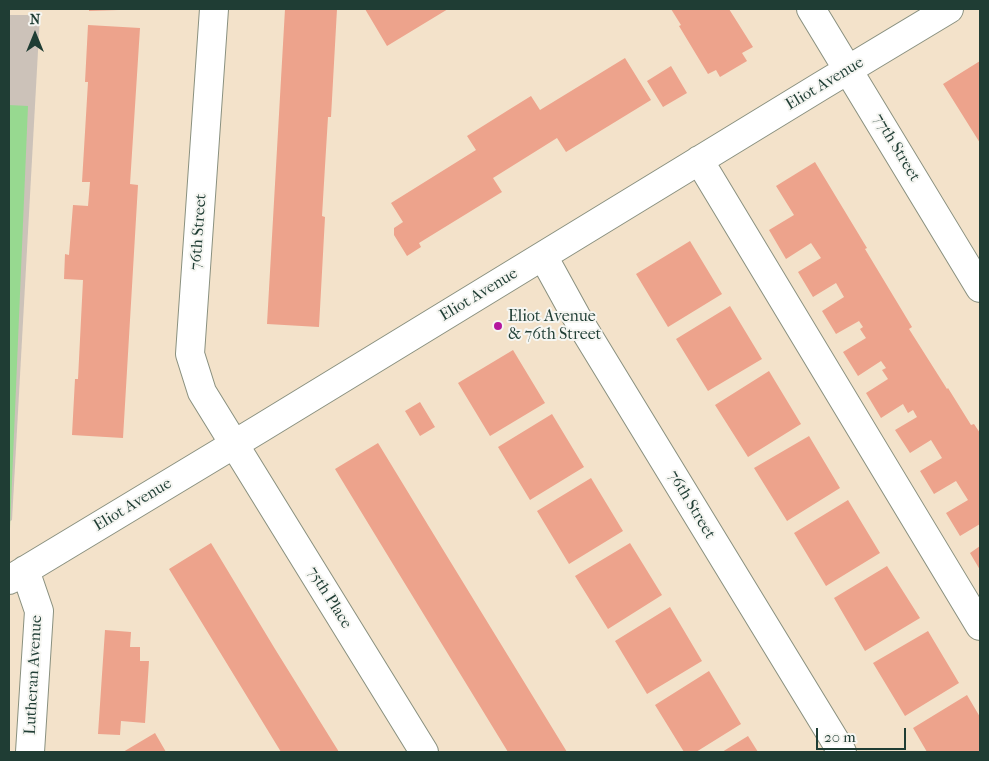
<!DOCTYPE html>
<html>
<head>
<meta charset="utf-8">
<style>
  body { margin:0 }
  #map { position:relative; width:989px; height:761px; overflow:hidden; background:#f3e2ca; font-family:"IM FELL French Canon",serif }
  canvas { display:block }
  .frame { position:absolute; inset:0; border:10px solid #1f3d34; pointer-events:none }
  .north { position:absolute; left:10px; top:10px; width:50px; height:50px; -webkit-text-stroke:4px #f6f6f2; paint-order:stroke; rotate:0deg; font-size:14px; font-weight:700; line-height:20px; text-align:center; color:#1f3d34 }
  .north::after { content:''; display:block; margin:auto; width:18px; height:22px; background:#1f3d34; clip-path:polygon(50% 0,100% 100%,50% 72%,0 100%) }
  .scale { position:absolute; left:816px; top:728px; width:90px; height:22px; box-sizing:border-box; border:2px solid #1f3d34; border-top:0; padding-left:6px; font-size:15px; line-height:18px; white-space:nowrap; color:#1f3d34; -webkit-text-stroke:4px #f6f6f2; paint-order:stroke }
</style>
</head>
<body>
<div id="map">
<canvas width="989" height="761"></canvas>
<div class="frame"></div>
<div class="north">N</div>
<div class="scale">20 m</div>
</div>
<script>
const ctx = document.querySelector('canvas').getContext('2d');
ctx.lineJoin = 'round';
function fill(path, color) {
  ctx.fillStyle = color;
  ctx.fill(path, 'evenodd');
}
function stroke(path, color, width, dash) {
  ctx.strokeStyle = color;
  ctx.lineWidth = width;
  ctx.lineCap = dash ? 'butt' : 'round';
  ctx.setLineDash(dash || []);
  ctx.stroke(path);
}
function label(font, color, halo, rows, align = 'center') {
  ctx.font = font + ' "IM FELL French Canon",serif';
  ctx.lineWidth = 4;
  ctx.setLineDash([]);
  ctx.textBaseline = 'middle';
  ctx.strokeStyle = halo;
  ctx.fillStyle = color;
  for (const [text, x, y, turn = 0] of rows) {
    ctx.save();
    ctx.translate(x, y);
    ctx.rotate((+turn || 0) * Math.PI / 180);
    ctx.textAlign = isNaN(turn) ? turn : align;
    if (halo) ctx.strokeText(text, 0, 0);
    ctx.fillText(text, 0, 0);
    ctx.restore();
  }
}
fill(new Path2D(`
  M 9,15 L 40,15 L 12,520 L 9,522 Z`), '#ccc2b9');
fill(new Path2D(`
  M 9,105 L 28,106 L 10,528 L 9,529 Z`), '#97d990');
fill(new Path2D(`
  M 89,9 L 119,9 L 119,10 L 89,11 Z
  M 285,9 L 337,9 L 331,117 L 328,117 L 325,166 L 322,216 L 325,217 L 319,327 L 267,324 Z
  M 365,9 L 448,9 L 387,46 Z
  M 671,9 L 729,9 L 753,47 L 742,53 L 747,61 L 720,77 L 716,70 L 708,74 L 679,26 L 681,25 Z
  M 88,25 L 140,28 L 130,184 L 138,185 L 123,438 L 72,435 L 75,379 L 78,379 L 83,280 L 64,279 L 65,254 L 69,255 L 73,205 L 88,206 L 90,182 L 82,182 L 88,82 L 85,82 Z
  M 625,58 L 651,100 L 566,152 L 557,138 L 493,178 L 502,192 L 419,243 L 421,247 L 407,256 L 394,235 L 394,228 L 403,222 L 391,203 L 476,150 L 467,136 L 510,109 L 531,96 L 540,110 Z
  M 980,61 L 980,143 L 943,84 Z
  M 671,66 L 687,93 L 663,107 L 647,81 Z
  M 815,162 L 867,248 L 865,249 L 912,327 L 909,329 L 947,389 L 948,388 L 971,425 L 974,424 L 980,433 L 980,524 L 960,536 L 946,513 L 968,500 L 956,481 L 934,494 L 920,471 L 942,458 L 931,440 L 910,453 L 895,430 L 917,417 L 913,410 L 908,413 L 903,404 L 881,418 L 866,393 L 888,379 L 882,370 L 886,368 L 881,361 L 858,376 L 843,352 L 866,338 L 860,329 L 863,327 L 859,321 L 836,334 L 822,311 L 844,297 L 836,283 L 813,297 L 798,272 L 821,258 L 811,243 L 786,259 L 769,230 L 794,215 L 776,186 Z
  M 690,241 L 722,294 L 668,327 L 636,274 Z
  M 730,306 L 762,359 L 708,391 L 676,339 Z
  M 513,350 L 545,403 L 490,436 L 458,383 Z
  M 769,371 L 801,424 L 748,457 L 715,405 Z
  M 420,402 L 435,427 L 420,436 L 405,411 Z
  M 552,414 L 584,467 L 530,500 L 498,447 Z
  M 809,436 L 840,488 L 787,521 L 754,468 Z
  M 378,443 L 442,548 L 567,752 L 508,752 L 399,574 L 335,469 Z
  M 591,478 L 623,531 L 569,564 L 537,511 Z
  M 848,500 L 880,553 L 826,586 L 794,533 Z
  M 211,543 L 275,649 L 339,752 L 281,752 L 169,569 Z
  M 630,543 L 662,595 L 608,629 L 575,576 Z
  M 980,546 L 980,570 L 970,553 Z
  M 887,566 L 920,618 L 865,651 L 834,598 Z
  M 670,607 L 702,661 L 647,694 L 615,641 Z
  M 105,630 L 131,632 L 130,647 L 140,647 L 140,661 L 149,661 L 145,723 L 121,721 L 120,735 L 98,734 Z
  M 928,631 L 959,683 L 905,716 L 873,663 Z
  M 709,671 L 741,724 L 696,752 L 684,752 L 655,705 Z
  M 967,695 L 980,717 L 980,752 L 927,752 L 913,728 Z
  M 155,733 L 166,752 L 123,752 Z
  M 748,736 L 758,752 L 722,752 Z`), '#eda38c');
const minor = new Path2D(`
  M 214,9 L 190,354 L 202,392 L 424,752
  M 811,9 L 980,288
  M 699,160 L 980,626
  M 543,256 L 576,316 L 842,752
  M 25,570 L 39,611 L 30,752
  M 9,580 L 261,428 L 821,86 L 949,9`);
stroke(minor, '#89907f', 30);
stroke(minor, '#fff', 28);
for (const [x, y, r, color] of [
  [498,326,5,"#b5179e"]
]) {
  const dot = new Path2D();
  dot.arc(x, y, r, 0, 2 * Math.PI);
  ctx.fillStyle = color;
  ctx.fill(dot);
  stroke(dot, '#f6f6f2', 2);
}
label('16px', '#1f3d34', '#f6f6f2', [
  ["Eliot Avenue",825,84,-31],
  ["77th Street",896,148,59],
  ["76th Street",199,232,-86],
  ["Eliot Avenue",479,295,-31],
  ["Eliot Avenue",133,505,-31],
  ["76th Street",691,505,59],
  ["75th Place",329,598,58],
  ["Lutheran Avenue",34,675,-87]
]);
label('16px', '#1f3d34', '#f6f6f2', [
  ["Eliot Avenue",508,317],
  ["& 76th Street",508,335]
], 'left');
</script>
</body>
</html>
